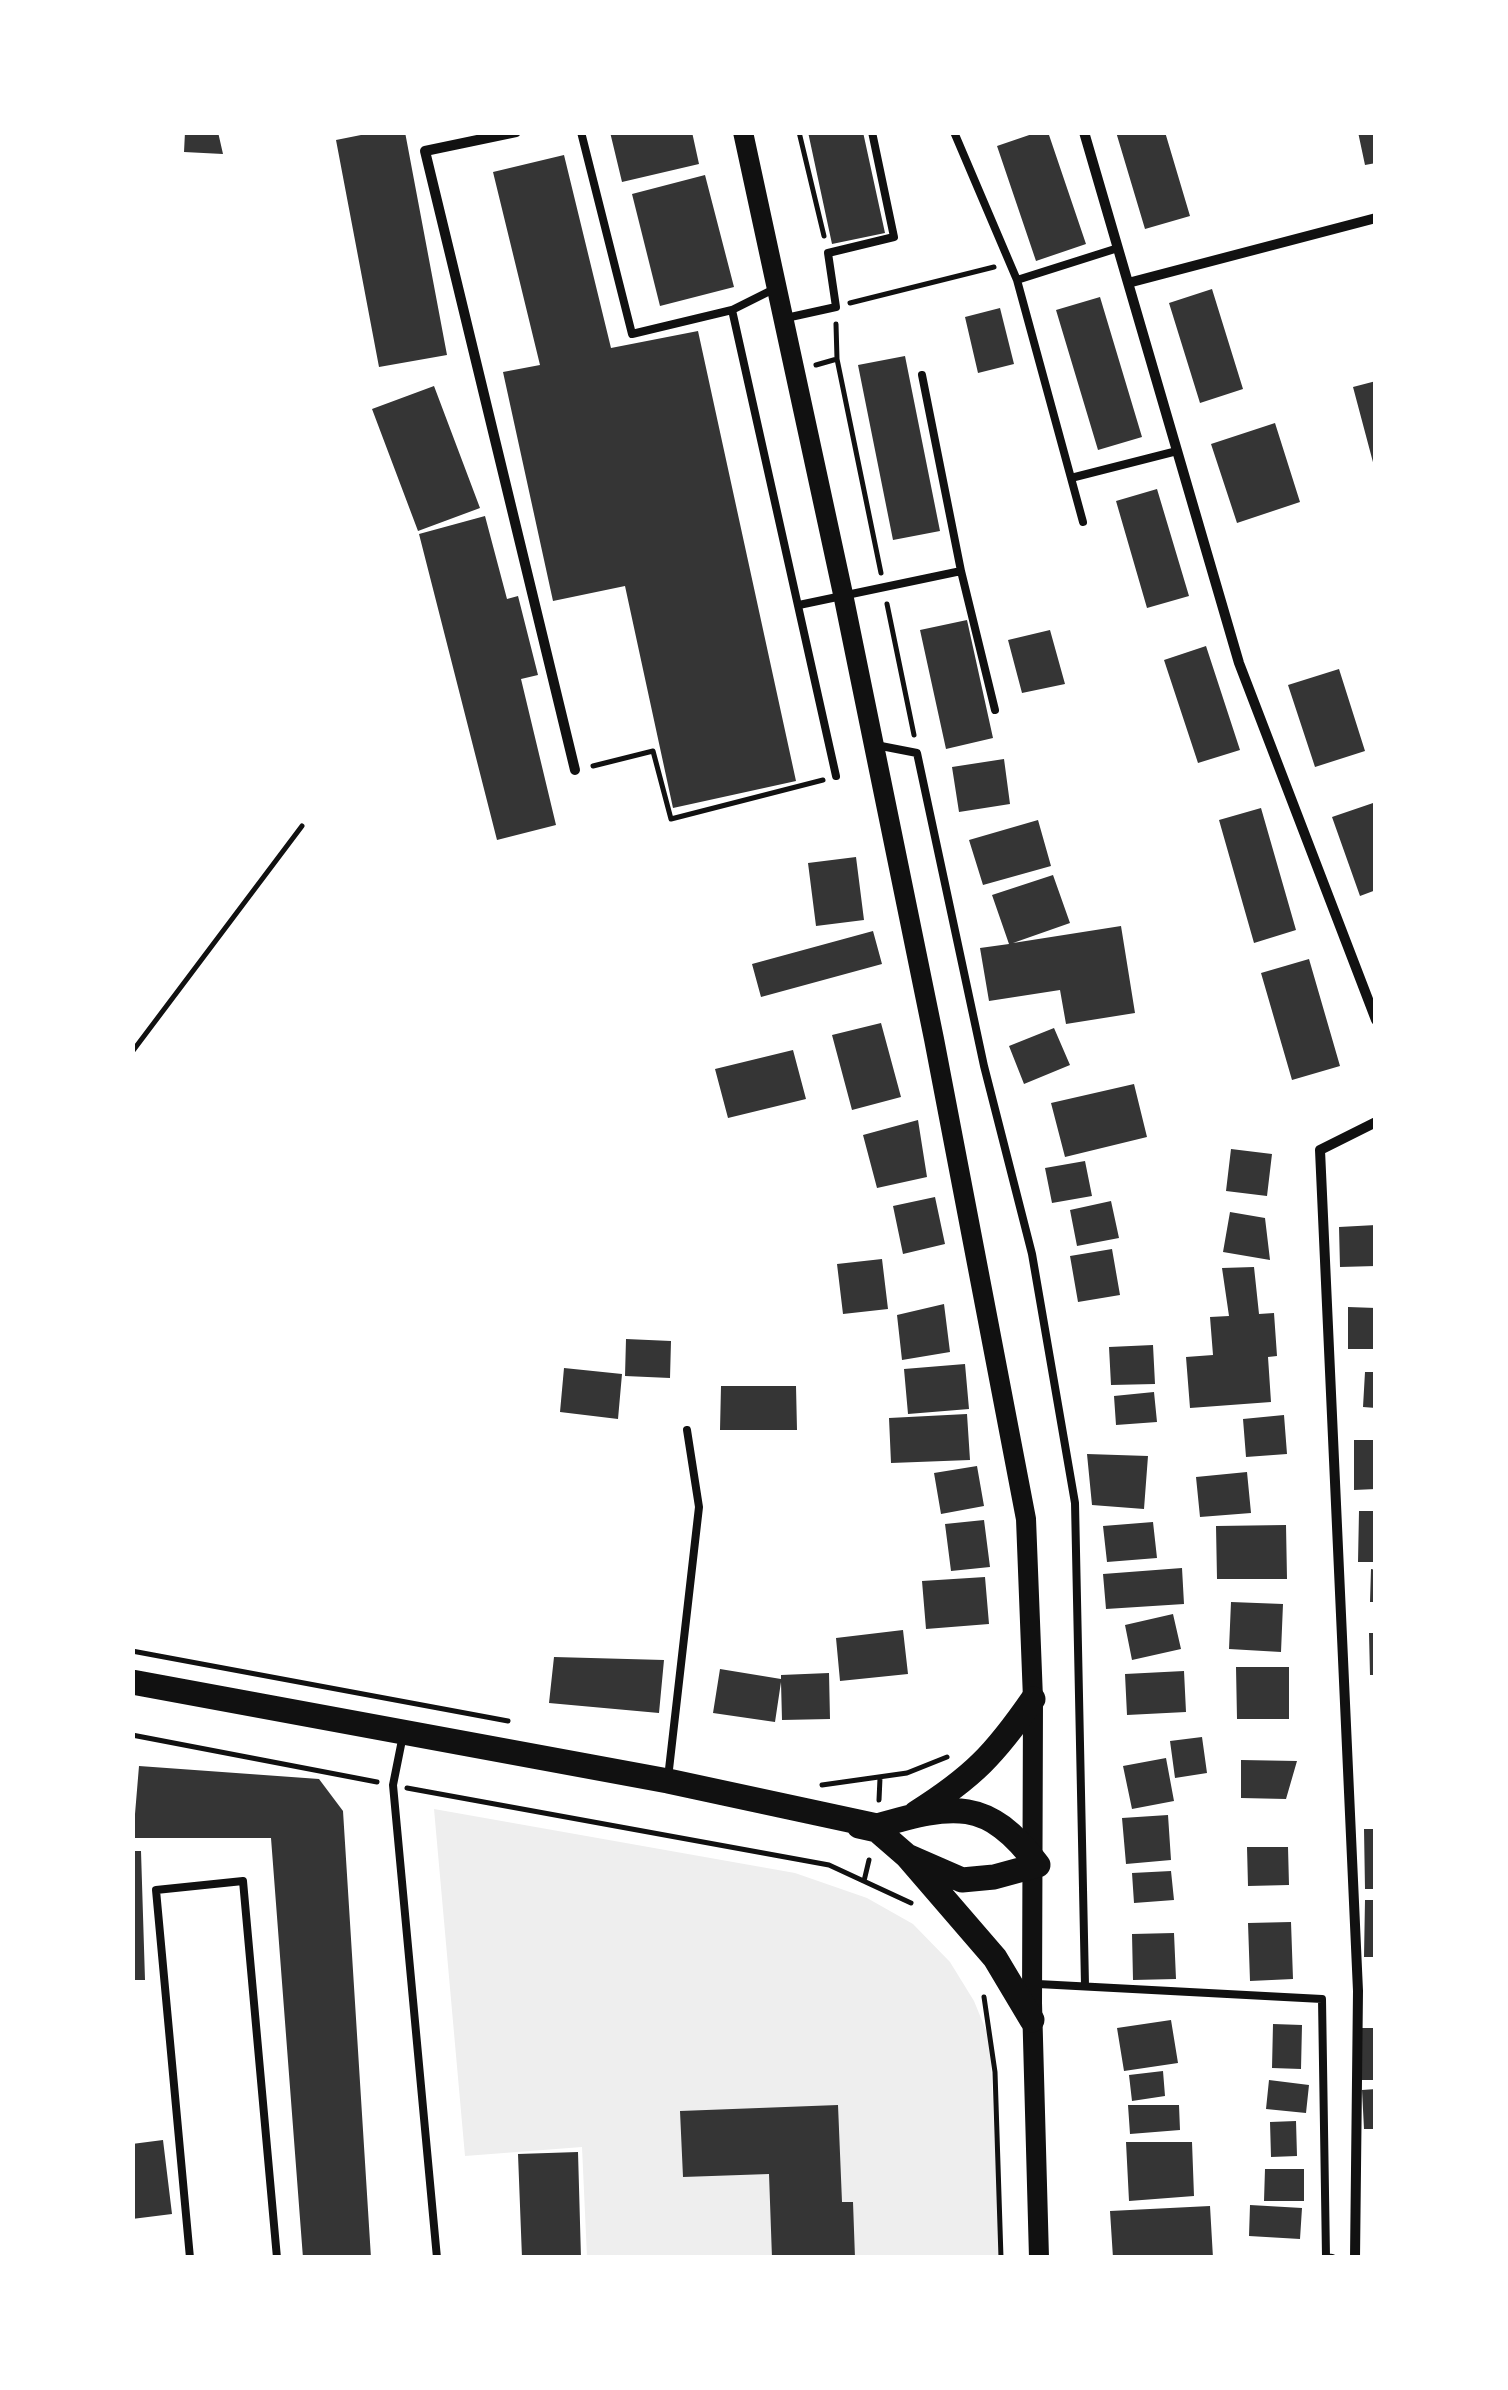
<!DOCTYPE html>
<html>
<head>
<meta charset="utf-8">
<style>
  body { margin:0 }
  #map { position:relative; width:1508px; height:2390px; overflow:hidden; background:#fff; font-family:Roboto,sans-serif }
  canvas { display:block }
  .frame { position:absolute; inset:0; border:135px solid #fff; pointer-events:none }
</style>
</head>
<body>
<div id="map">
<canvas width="1508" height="2390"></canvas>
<div class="frame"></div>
</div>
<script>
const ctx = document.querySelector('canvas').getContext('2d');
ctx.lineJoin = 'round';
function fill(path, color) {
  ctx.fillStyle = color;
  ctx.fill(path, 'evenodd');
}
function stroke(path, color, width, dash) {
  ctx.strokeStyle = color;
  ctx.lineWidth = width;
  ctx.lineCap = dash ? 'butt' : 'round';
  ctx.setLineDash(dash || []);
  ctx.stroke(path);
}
fill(new Path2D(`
  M 434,1809 L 795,1873 L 867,1898 L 913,1924 L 950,1962 L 974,2001 L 990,2040 L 1000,2257 L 587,2257 L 582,2147 L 465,2156 Z`), '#eee');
fill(new Path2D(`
  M 185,132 L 218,132 L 223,154 L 184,152 Z
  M 376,132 L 405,132 L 447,355 L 379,367 L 336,140 Z
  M 610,132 L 692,132 L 699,164 L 622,182 Z
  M 808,132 L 863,132 L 885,233 L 832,244 Z
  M 1038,132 L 1048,132 L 1086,244 L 1036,261 L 997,146 Z
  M 1116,132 L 1165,132 L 1190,216 L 1145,229 Z
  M 1358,132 L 1376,132 L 1376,163 L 1365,165 Z
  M 564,155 L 611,348 L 698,331 L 796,781 L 673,808 L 625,586 L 553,601 L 503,372 L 540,365 L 493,172 Z
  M 705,175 L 734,287 L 660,306 L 632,194 Z
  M 1212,289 L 1243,389 L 1200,403 L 1169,303 Z
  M 1100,297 L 1142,437 L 1098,450 L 1056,310 Z
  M 1000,308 L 1014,364 L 978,373 L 965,317 Z
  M 905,356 L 940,531 L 893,540 L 858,365 Z
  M 1376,381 L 1376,466 L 1374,466 L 1353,387 Z
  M 434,386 L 480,508 L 418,531 L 372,409 Z
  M 1275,423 L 1300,502 L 1237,523 L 1211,444 Z
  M 1157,489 L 1189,596 L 1147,608 L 1116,501 Z
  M 485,516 L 507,599 L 518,596 L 538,675 L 521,679 L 556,825 L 497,840 L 419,534 Z
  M 967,620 L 993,738 L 946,749 L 920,630 Z
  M 1050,630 L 1065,684 L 1022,693 L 1008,640 Z
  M 1206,646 L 1240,750 L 1198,763 L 1164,660 Z
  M 1339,669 L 1365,751 L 1315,767 L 1288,685 Z
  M 1004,759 L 1010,804 L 959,812 L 952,767 Z
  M 1376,802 L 1376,890 L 1360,896 L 1332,817 Z
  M 1261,808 L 1296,930 L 1254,943 L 1219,820 Z
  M 1038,820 L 1051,866 L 983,885 L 969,840 Z
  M 856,857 L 864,920 L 816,926 L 808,863 Z
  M 1053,875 L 1070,923 L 1013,943 L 1121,926 L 1135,1013 L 1066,1024 L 1060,990 L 989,1001 L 980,948 L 1009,944 L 992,895 Z
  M 873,931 L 882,964 L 761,997 L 752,964 Z
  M 1309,959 L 1340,1066 L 1292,1080 L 1261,973 Z
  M 881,1023 L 901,1097 L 852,1110 L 832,1035 Z
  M 1054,1028 L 1070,1065 L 1024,1084 L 1009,1046 Z
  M 793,1050 L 806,1099 L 728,1118 L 715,1069 Z
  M 1134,1084 L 1147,1137 L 1065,1157 L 1051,1103 Z
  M 918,1120 L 927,1177 L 877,1188 L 863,1135 Z
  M 1231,1149 L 1272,1154 L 1267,1196 L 1226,1191 Z
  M 1085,1161 L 1092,1196 L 1052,1203 L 1045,1168 Z
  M 935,1197 L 945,1244 L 903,1254 L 893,1206 Z
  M 1111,1201 L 1119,1238 L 1077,1246 L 1070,1210 Z
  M 1230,1212 L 1265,1218 L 1270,1260 L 1223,1252 Z
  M 1376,1225 L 1376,1266 L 1340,1267 L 1339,1227 Z
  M 1112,1249 L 1120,1295 L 1078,1302 L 1070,1256 Z
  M 882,1259 L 888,1309 L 843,1314 L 837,1264 Z
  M 1254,1267 L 1259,1314 L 1274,1313 L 1277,1356 L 1268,1357 L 1271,1402 L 1190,1408 L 1186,1357 L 1213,1355 L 1210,1317 L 1229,1316 L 1222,1268 Z
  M 944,1304 L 950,1352 L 902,1360 L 897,1315 Z
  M 1348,1307 L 1376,1308 L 1376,1349 L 1348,1349 Z
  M 626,1339 L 671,1341 L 670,1378 L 625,1376 Z
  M 1153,1345 L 1155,1384 L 1111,1385 L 1109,1347 Z
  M 965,1364 L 969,1409 L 908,1414 L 904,1369 Z
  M 564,1368 L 622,1374 L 618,1419 L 560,1412 Z
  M 1365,1372 L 1376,1372 L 1376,1408 L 1363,1407 Z
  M 721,1386 L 796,1386 L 797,1430 L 720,1430 Z
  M 1154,1392 L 1157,1422 L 1116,1425 L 1114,1396 Z
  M 967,1414 L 970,1460 L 891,1463 L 889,1418 Z
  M 1284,1415 L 1287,1454 L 1246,1457 L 1243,1419 Z
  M 1354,1440 L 1376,1440 L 1376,1489 L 1354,1490 Z
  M 1087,1454 L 1148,1456 L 1144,1509 L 1092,1505 Z
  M 977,1466 L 984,1506 L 941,1514 L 934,1473 Z
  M 1247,1472 L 1251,1513 L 1200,1517 L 1196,1477 Z
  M 1359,1511 L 1376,1511 L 1376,1562 L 1358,1562 Z
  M 984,1520 L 990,1567 L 951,1571 L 945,1524 Z
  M 1153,1522 L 1157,1558 L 1107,1562 L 1103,1526 Z
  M 1286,1525 L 1287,1579 L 1217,1579 L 1216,1526 Z
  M 1182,1568 L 1184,1604 L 1106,1609 L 1103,1574 Z
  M 1371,1569 L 1376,1570 L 1376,1602 L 1370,1602 Z
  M 985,1577 L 989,1624 L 926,1629 L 922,1581 Z
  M 1231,1602 L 1283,1604 L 1281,1652 L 1229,1649 Z
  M 1173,1614 L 1181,1649 L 1132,1660 L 1125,1625 Z
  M 903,1630 L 908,1674 L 840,1681 L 836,1638 Z
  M 1369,1633 L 1376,1633 L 1376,1675 L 1370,1675 Z
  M 554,1657 L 664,1660 L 659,1713 L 549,1703 Z
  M 1236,1667 L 1289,1667 L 1289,1719 L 1237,1719 Z
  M 720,1669 L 781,1679 L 781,1675 L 829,1673 L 830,1719 L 782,1720 L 781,1682 L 775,1722 L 713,1713 Z
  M 1184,1671 L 1186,1712 L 1127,1715 L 1125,1674 Z
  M 1202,1737 L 1207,1773 L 1175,1778 L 1170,1741 Z
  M 1166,1758 L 1174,1801 L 1132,1809 L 1123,1766 Z
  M 1241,1760 L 1297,1761 L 1286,1799 L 1241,1798 Z
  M 139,1766 L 319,1779 L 343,1811 L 371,2258 L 303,2258 L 271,1838 L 133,1838 Z
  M 1168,1815 L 1171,1860 L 1126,1864 L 1122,1818 Z
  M 1364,1829 L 1376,1829 L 1376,1889 L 1365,1889 Z
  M 1247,1847 L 1288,1847 L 1289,1885 L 1248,1886 Z
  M 132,1851 L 141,1851 L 145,1980 L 132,1980 Z
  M 1171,1871 L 1174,1900 L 1134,1903 L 1132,1873 Z
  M 1365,1900 L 1376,1900 L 1376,1957 L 1364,1957 Z
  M 1291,1922 L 1293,1979 L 1250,1981 L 1248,1923 Z
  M 1174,1933 L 1176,1979 L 1133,1980 L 1132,1934 Z
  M 1171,2020 L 1178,2063 L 1124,2071 L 1117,2028 Z
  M 1273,2024 L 1302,2025 L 1301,2069 L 1272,2068 Z
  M 1359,2028 L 1376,2028 L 1376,2080 L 1361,2080 Z
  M 1163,2071 L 1165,2096 L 1132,2101 L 1129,2075 Z
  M 1269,2080 L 1309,2085 L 1306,2113 L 1266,2109 Z
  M 1376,2089 L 1376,2129 L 1364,2129 L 1362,2090 Z
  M 838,2105 L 842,2202 L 853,2202 L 855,2258 L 772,2258 L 769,2174 L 683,2177 L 680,2111 Z
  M 1128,2105 L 1179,2105 L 1180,2130 L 1130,2134 Z
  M 1296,2121 L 1297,2156 L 1271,2157 L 1270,2122 Z
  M 163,2140 L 172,2214 L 132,2219 L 132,2144 Z
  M 1126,2142 L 1192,2142 L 1194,2196 L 1129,2201 Z
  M 578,2152 L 581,2258 L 522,2258 L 518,2154 Z
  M 1265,2169 L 1304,2169 L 1304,2201 L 1264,2201 Z
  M 1250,2205 L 1302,2208 L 1300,2239 L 1249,2236 Z
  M 1210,2206 L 1213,2258 L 1113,2258 L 1110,2211 Z`), '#353535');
stroke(new Path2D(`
  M 799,132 L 824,236
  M 850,303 L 994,267
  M 836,324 L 837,359 L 881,573
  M 816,365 L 837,359
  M 887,604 L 914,735
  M 593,766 L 653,751 L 671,819 L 823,780
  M 132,1052 L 302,826
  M 132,1651 L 508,1721
  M 132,1735 L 377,1782
  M 822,1785 L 907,1773 L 947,1757
  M 407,1788 L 829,1865 L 911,1903
  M 879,1800 L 880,1778
  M 864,1881 L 869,1860
  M 984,1997 L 995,2072 L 1001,2258`), '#111', 5);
stroke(new Path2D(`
  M 581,132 L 632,334 L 732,310 L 776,288
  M 954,132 L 1017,280
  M 732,310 L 836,776
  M 786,318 L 836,307 L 828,253 L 894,237 L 872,132
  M 1071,478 L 1017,280 L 1118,248
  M 1083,522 L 1071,478 L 1177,451
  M 961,571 L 995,710
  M 799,605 L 961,571 L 922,375
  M 881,746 L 917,753 L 984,1066 L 1032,1254 L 1075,1503 L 1085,1985
  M 402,1740 L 393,1785 L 437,2258
  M 668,1778 L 699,1507 L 687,1430
  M 1038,1984 L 1322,1999 L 1326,2257 L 1332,2258
  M 190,2258 L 156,1890 L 243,1881 L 277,2258`), '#111', 8);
stroke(new Path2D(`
  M 516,132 L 425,151 L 575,770
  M 1084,132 L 1239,663 L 1376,1020
  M 1128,283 L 1376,218
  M 1355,2258 L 1358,1991 L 1320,1150 L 1376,1122`), '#111', 10);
stroke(new Path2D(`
  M 743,132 L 843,594 L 934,1039 L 1026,1519 L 1033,1699 L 1032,2003 L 1039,2258`), '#111', 20);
stroke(new Path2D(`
  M 132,1682 L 668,1781 L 877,1826 C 954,1804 987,1797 1038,1865 L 994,1877 L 962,1880 L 907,1856
  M 916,1813 C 973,1777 995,1754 1033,1699
  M 859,1826 L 877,1830 L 907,1856 L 995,1958 L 1032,2020`), '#111', 25);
</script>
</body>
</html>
